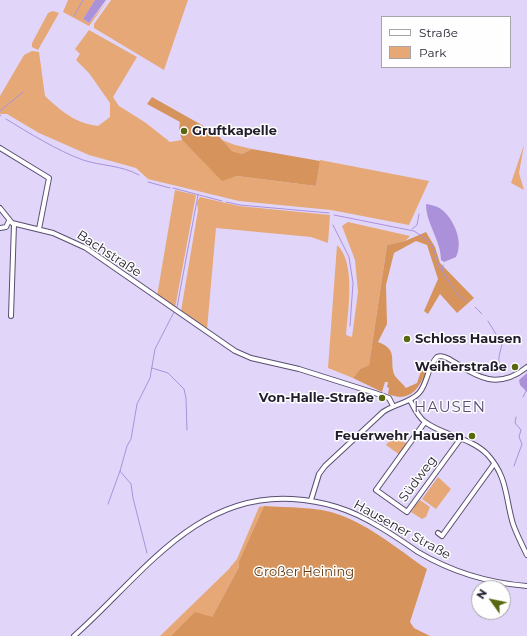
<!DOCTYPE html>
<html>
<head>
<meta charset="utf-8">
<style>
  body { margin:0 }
  #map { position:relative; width:527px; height:636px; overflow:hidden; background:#e1d6f9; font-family:Montserrat,sans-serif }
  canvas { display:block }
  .legend { position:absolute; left:381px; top:16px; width:130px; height:52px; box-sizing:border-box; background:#fefefe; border:1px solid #a6a4aa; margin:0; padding:5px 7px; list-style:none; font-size:12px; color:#221d2c }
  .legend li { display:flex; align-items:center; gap:8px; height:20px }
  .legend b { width:20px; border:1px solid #a6a4aa }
  .north { position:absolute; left:471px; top:580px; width:40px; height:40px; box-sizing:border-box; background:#fefefe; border:1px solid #a6a4aa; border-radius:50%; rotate:303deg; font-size:11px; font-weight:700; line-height:16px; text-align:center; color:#221d2c }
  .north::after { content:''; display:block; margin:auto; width:14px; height:18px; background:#586810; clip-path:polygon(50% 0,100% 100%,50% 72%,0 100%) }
</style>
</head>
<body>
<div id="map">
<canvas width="527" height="636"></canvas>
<ul class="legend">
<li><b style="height:5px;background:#fff"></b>Straße</li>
<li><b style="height:11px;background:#e6a876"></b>Park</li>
</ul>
<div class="north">N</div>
</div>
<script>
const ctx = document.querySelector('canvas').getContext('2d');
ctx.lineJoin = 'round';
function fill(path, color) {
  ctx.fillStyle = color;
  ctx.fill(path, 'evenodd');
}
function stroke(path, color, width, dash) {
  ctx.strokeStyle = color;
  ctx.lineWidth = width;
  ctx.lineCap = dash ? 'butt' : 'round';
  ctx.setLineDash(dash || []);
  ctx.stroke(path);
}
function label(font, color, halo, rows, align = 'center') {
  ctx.font = font + ' Montserrat,sans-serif';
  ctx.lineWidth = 3;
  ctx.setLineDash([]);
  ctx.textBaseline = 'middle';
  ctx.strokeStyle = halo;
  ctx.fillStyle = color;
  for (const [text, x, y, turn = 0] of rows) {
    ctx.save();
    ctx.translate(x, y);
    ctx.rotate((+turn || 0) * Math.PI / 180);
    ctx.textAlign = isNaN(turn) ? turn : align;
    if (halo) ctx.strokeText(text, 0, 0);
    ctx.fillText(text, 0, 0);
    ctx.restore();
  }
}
fill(new Path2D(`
  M 68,0 L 95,0 L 83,19 L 89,23 L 108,0 L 89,26 L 63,12 Z
  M 111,0 L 188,0 L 164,70 L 94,28 L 94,24 Z
  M 53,11 L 59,13 L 38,50 L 32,47 L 32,43 L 48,13 Z
  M 89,30 L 137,57 L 113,97 L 119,106 L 146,123 L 170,142 L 182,140 L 222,180 L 237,176 L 316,186 L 320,160 L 429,181 L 409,225 L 331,210 L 239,201 L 148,179 L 136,168 L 89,155 L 39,133 L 7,114 L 0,114 L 0,96 L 24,55 L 32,51 L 39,52 L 45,96 C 61,111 75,123 98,126 L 110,117 L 110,103 L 89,73 L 76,60 L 80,54 L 75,49 Z
  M 222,140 L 235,145 L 252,149 L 242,154 L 232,151 Z
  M 524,145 L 519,173 L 524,190 L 511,183 Z
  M 175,190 L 196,195 L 175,308 L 157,296 Z
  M 200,197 L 239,206 L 330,215 L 328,243 L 311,237 L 216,228 L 207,329 L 181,311 L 198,210 L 197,202 Z
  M 348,222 L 410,236 L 405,241 L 387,245 L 369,365 L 360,369 L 353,378 L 328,368 L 337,245 C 356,262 348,311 346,335 L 352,337 L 358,292 L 355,260 L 342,226 Z
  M 394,435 L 407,444 L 400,455 L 386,445 Z
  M 438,477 L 451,489 L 436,509 L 422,499 Z
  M 420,500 L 430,507 L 426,517 L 422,519 L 411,512 L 414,508 L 413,507 Z
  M 264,506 L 239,561 L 239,567 L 212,617 L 171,636 L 160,636 L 228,570 L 237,559 L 259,507 Z`), '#e6a876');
fill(new Path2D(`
  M 152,97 L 216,133 L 232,151 L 242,154 L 252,149 L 320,161 L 316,186 L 237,176 L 222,181 L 182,140 L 179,130 L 180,122 L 147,104 Z
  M 426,232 L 435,247 L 440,263 L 474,298 L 457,313 L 440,294 L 428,314 L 424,311 L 438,279 L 427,245 L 416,241 L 394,253 L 386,285 L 387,324 L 378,342 C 400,350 388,362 395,376 C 398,380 403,384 406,388 L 417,383 L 421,371 L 427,370 C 419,389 410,403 388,394 L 389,388 L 387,387 L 388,382 L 385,382 L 382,392 L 353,378 L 360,369 L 369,365 L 387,245 L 405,241 Z
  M 264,506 C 288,508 317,506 340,515 C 371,526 399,550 427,569 L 410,622 L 414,628 L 430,636 L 171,636 L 195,612 L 212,617 L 239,567 L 239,561 Z`), '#d6945c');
fill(new Path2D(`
  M 95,0 L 106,0 L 89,23 L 83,19 Z
  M 426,204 C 431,205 437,206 441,209 C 454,219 464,242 456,257 L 444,262 L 441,260 C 441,240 426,224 426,204 Z
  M 527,373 L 527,392 L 520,385 L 519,380 Z`), '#aa91da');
stroke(new Path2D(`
  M 74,16 L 83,0
  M 0,111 L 23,92
  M 0,115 L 1,116
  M 6,119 C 29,133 58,151 83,160 C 101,166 121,165 139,175
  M 148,182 L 170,188
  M 173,188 L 222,201
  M 226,202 L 240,205 L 329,213
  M 334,215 L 414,231 L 426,239 L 432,245 L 439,266 L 457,294 L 466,301
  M 333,225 L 349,257 L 353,283 L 350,326
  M 412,229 L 417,225 L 419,214
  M 442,270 L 443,265
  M 177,307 L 198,195
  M 475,307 L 482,314
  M 488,321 L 502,344 C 500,354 496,361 502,370
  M 152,368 L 168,373 L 184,389 L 186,398 L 187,430
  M 523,397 L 526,391
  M 514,466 L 522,444 L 519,437 L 521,430 L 515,423 L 516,417
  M 108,504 L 120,471
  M 147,553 L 133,498 L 131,484 L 120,471 L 127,446 L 131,439 L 137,404 L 150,378 L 155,349 L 174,312`), '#aa91da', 1);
const minor = new Path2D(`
  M 0,148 L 49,178 L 39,229
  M 0,208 L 12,223 L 53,233 L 86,248 L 235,351 L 251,358 L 299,369 L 375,393 L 389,398 L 393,406
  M 0,228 L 6,227 L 9,221
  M 11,316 L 14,224
  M 410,400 C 414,408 418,417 425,422 C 444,436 470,437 487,454 C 508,477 505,497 513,524 C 517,535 522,545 527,555
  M 425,422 L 376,490 L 407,512 L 461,438
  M 311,500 L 319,474 L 325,466 L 383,412 C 394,404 410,403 419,393 C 428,383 427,367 437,357 C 454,350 483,403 527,367
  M 438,533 L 442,536 L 494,464
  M 74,636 C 139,579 194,493 292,499 C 324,501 350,509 378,526 C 392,534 405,543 418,552 C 452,572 488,583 527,586`);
stroke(minor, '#5a4e72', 6);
stroke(minor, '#fff', 4);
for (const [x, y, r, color] of [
  [184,131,4,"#586810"],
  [407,339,4,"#586810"],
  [515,367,4,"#586810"],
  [382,398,4,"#586810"],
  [472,436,4,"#586810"]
]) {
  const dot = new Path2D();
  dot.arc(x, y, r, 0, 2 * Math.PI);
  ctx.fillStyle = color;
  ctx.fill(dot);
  stroke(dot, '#fefefe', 1.5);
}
label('bold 13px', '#221d2c', '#fefefe', [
  ["Gruftkapelle",192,131,"left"],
  ["Schloss Hausen",415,339,"left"],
  ["Weiherstraße",507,367],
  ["Von-Halle-Straße",374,398],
  ["Feuerwehr Hausen",464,436]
], 'right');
label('13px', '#221d2c', '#fefefe', [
  ["Bachstraße",109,254,33],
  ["Südweg",418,479,-53],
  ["Hausener Straße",402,530,29]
]);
label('13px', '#63370b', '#fefefe', [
  ["Großer Heining",304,572]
]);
ctx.letterSpacing = '1px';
label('15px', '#5d5075', '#fefefe', [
  ["HAUSEN",450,408]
]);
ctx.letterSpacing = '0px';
</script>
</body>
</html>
